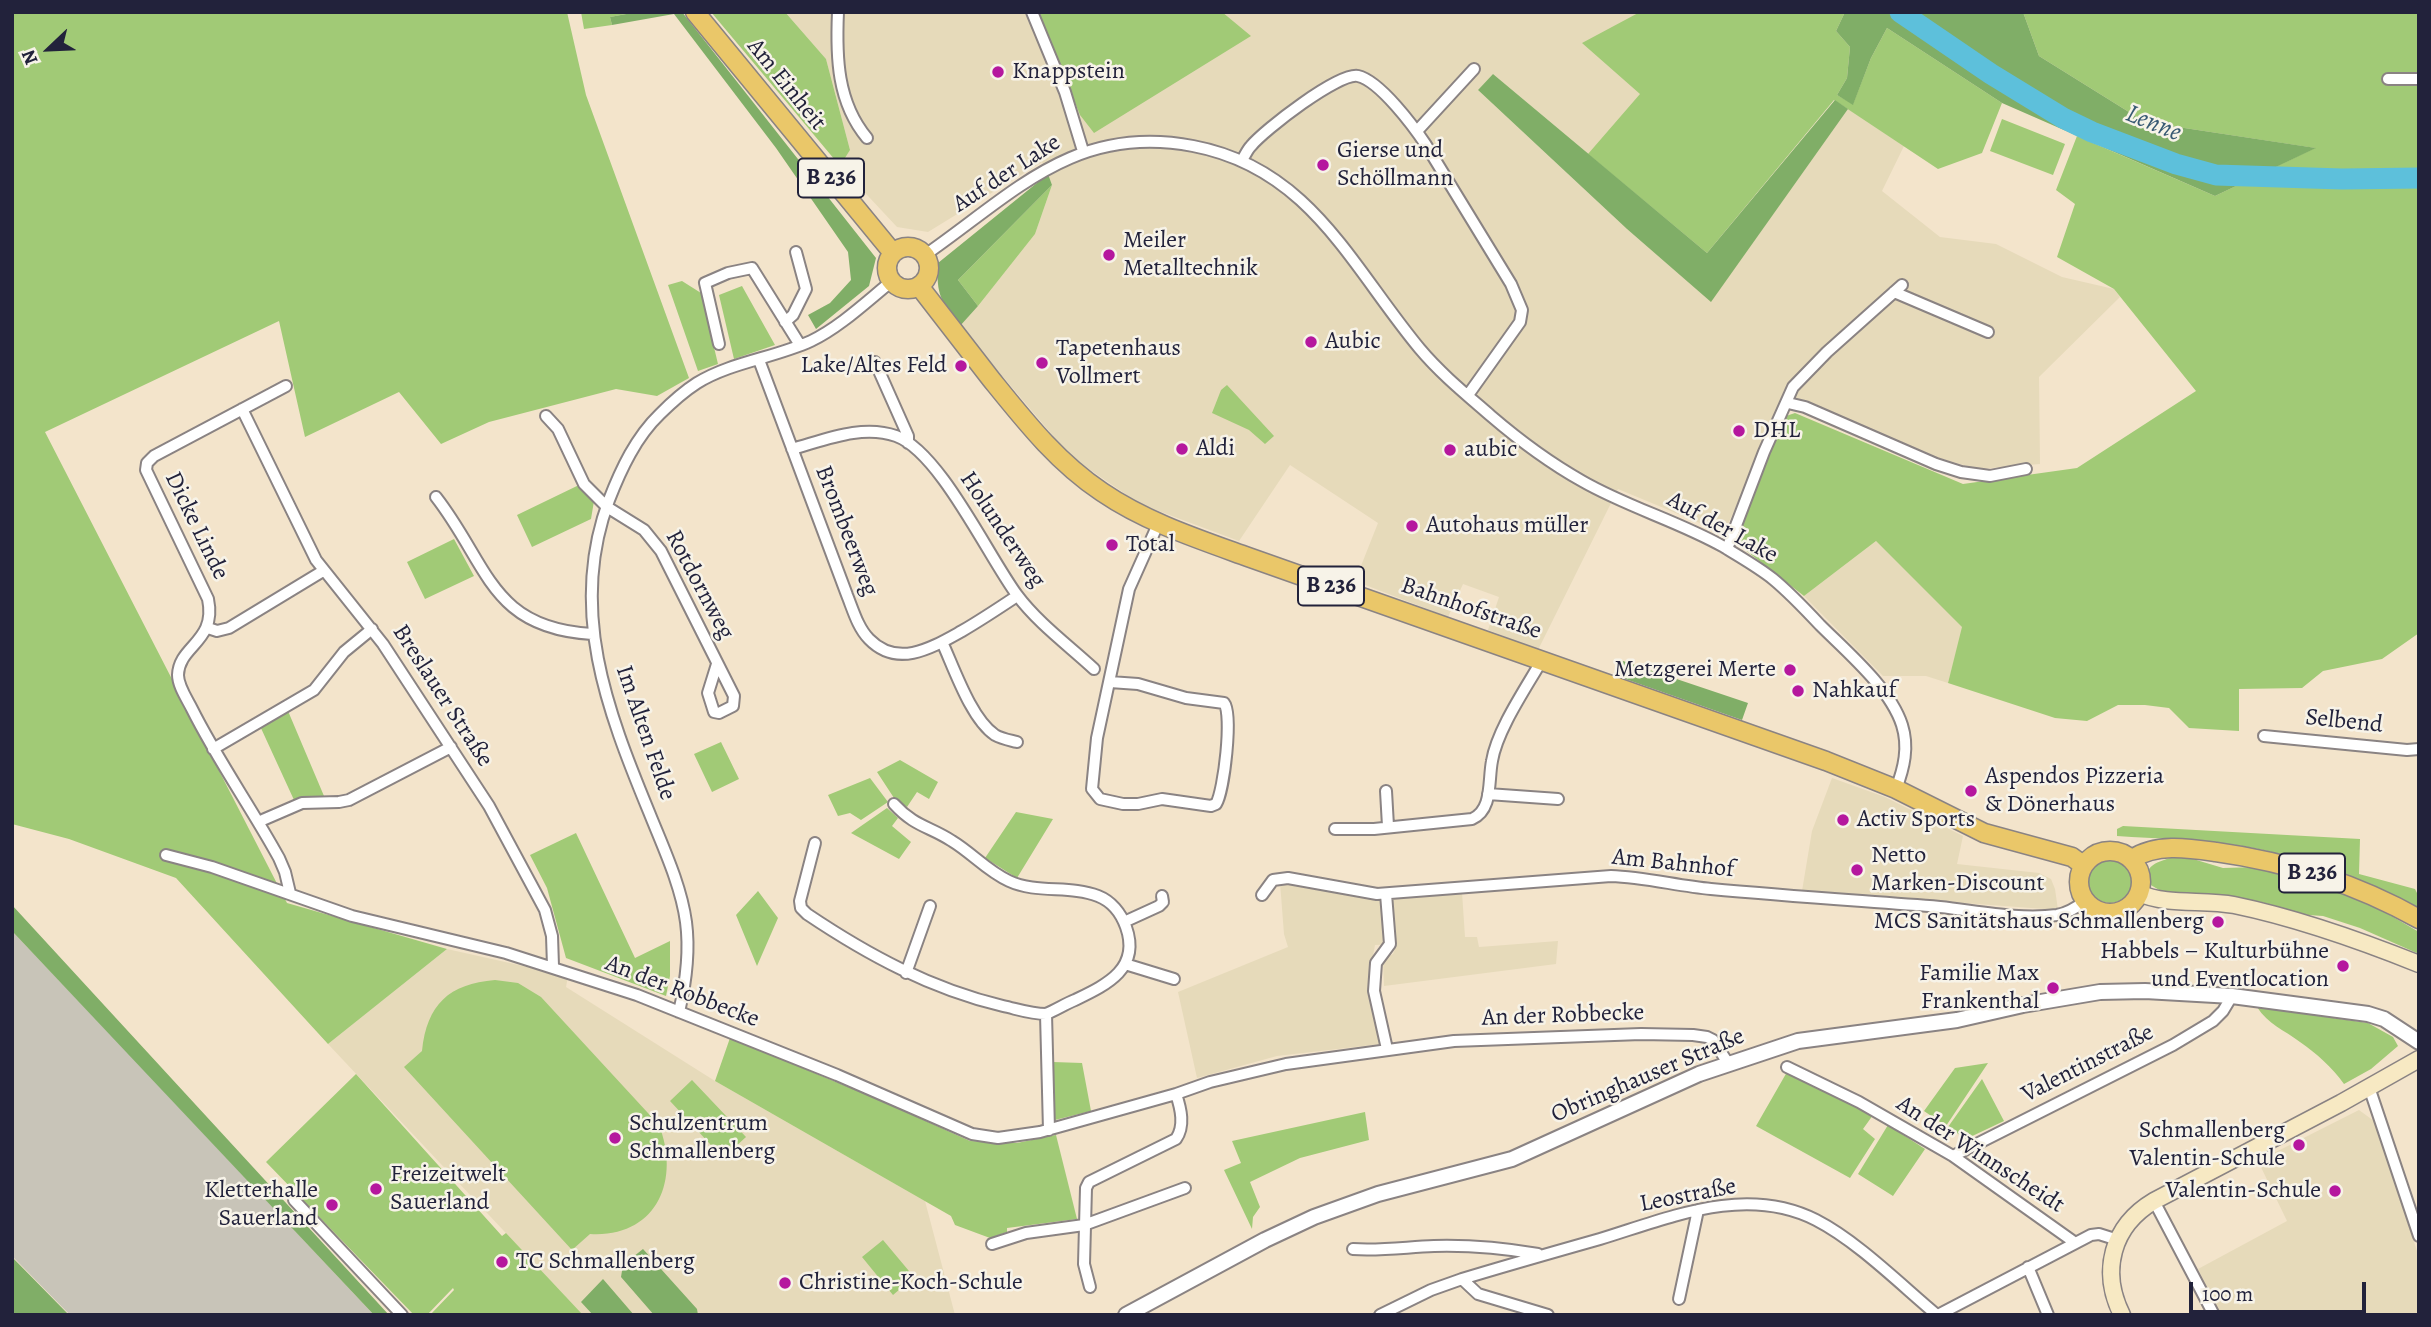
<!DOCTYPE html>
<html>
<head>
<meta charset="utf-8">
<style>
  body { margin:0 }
  #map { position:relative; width:2431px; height:1327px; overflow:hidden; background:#f3e4cb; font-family:Alegreya,serif }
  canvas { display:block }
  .frame { position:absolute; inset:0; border:14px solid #22223b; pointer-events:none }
  .north { position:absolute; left:14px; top:14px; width:70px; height:70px; -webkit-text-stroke:5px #f7f3e8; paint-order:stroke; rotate:247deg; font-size:19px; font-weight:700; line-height:28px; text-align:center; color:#22223b }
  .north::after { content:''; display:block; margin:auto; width:24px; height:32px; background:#22223b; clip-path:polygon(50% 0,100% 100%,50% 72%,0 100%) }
  .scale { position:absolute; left:2189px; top:1282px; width:177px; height:32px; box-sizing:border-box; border:4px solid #22223b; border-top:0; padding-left:9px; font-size:21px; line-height:24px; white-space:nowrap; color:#22223b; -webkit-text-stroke:5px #f7f3e8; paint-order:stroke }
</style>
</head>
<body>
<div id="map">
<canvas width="2431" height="1327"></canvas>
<div class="frame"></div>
<div class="north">N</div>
<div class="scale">100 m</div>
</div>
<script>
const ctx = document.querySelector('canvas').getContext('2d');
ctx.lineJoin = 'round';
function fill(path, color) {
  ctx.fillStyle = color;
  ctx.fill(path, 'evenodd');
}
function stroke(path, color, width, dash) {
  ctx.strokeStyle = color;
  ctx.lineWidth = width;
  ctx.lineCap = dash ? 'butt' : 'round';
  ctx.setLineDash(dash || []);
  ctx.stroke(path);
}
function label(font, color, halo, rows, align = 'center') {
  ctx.font = font + ' Alegreya,serif';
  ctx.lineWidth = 5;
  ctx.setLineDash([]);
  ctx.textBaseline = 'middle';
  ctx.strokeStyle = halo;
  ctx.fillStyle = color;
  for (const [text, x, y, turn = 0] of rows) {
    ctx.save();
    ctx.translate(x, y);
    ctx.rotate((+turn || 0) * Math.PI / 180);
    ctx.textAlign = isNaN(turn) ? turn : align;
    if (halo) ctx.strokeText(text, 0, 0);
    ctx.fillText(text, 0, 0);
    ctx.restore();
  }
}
fill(new Path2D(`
  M 785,12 L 1815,12 L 1707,253 L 1493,74 L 1478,90 L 1627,229 L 1711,301 L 1848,109 L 1904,146 L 1882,191 L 1940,237 L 1996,244 L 2062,277 L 2114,289 L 2120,297 L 2039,377 L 2040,464 L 1978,469 L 1932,456 L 1800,399 L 1786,395 L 1724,533 L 1618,489 L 1538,650 L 1488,630 L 1499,597 L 1463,584 L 1448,617 L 1355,581 L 1378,523 L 1290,465 L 1239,541 L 1140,504 L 1070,456 L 960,326 L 978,306 L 1035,234 L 1052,185 L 1042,162 L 928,232 L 897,227 L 840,166 L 850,150 L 826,59 Z
  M 1876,541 L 1963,627 L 1948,683 L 1926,676 L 1883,676 L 1804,596 Z
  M 1832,778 L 1885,797 L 1963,836 L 1957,864 L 2039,873 L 2051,879 L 2055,889 L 2058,910 L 1802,891 L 1812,831 Z
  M 1280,882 L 1293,882 L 1373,898 L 1462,892 L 1465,937 L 1477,937 L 1479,947 L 1558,941 L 1556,964 L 1384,986 L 1383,959 L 1393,954 L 1397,944 L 1375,945 L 1369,977 L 1381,1044 L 1277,1056 L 1197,1078 L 1178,992 L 1288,947 L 1284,934 Z
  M 447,949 L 568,976 L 566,987 L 715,1081 L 925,1201 L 955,1315 L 583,1315 L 328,1044 Z
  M 2359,1110 L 2374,1121 L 2419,1257 L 2419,1315 L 2220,1315 L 2198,1269 L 2287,1221 L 2258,1161 Z`), '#e6daba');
fill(new Path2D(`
  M 12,931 L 128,1053 L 374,1315 L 70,1315 L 12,1256 Z`), '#c8c4b8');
fill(new Path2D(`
  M 12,12 L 567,12 L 586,95 L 689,378 L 657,396 L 616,389 L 489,422 L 441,444 L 399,392 L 305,437 L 279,321 L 45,432 L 287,903 L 447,949 L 328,1044 L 176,878 L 69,839 L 12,824 Z
  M 581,12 L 637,12 L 610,17 L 612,25 L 584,29 Z
  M 711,12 L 785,12 L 826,59 L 850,150 L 840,166 Z
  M 1039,12 L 1222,12 L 1251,36 L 1094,133 L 1080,115 Z
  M 1640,12 L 1845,12 L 1836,31 L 1850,47 L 1847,78 L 1837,95 L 1853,104 L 1871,58 L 1887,28 L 2002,103 L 1982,153 L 1938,169 L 1834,100 L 1707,253 L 1588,154 L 1640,94 L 1582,43 Z
  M 2023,12 L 2419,12 L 2419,633 L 2382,659 L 2323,671 L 2302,688 L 2239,689 L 2239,731 L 2189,728 L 2169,708 L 2145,705 L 2118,705 L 2087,721 L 2055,718 L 1948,683 L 1962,627 L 1876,541 L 1804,596 L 1735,542 L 1767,455 L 1786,416 L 1795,413 L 1963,484 L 2077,468 L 2196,391 L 2114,289 L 2057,257 L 2075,204 L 2056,190 L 2077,136 L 2215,196 L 2315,148 L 2145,122 L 2039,56 Z
  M 2002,119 L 2065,144 L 2053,175 L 1990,151 Z
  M 1052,185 L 1035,234 L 978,306 L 958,280 Z
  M 682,281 L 701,293 L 718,364 L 698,371 L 668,285 Z
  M 742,286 L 775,345 L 734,359 L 719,295 Z
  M 1227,385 L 1274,436 L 1265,444 L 1249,430 L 1212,413 L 1221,390 Z
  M 579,485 L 594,501 L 591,519 L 532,547 L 517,515 Z
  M 454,539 L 474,576 L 425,599 L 407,562 Z
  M 288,711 L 324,796 L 300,798 L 294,800 L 260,726 Z
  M 721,742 L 739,779 L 712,792 L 694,754 Z
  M 900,760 L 938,782 L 929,799 L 917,792 L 907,807 L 894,798 L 877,772 Z
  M 870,778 L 888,802 L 861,820 L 850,813 L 838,816 L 828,795 Z
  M 887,808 L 898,818 L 892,826 L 911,842 L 899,859 L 851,833 Z
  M 1016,812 L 1053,819 L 1017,878 L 985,858 Z
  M 2123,826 L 2360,839 L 2359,874 L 2415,889 L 2419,897 L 2419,910 C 2361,882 2300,854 2236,845 C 2197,839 2156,839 2117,836 L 2117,829 Z
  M 576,833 L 635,958 L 670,941 L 670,976 L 666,996 L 566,958 L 547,888 L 530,855 Z
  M 2174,857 L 2193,859 L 2223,868 L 2258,867 L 2308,879 L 2357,896 L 2419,932 L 2419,954 L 2360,928 L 2323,916 L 2308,915 L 2261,902 L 2211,894 L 2172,893 L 2161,891 L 2149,884 C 2141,866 2159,861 2174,857 Z
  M2088 881a22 22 0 1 1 44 0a22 22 0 1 1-44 0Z
  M 758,891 L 778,918 L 757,966 L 736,915 Z
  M 495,980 L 518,983 L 541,997 L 659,1125 C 681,1181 656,1238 590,1234 L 572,1250 L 404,1067 L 422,1051 C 427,1004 449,984 495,980 Z
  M 2257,1007 L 2368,1023 L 2393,1037 L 2398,1046 L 2371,1069 L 2344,1084 C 2332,1067 2317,1054 2300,1042 C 2284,1030 2268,1024 2257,1007 Z
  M 730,1038 L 877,1099 L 970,1141 L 1017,1143 L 1056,1135 L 1077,1219 L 1007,1228 L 1007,1232 L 990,1238 L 955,1225 L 951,1216 L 715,1081 Z
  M 1053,1062 L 1082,1063 L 1091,1111 L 1055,1120 Z
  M 1988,1063 L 1946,1126 L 1924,1111 L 1955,1068 Z
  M 1787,1072 L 1873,1115 L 1863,1129 L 1875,1139 L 1850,1178 L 1756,1126 Z
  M 356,1074 L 502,1236 L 506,1233 L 583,1315 L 430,1315 L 454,1290 L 453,1288 L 427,1315 L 414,1315 L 266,1162 Z
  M 1982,1079 L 2004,1121 L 1966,1139 L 1948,1127 Z
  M 692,1080 L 746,1137 L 723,1158 L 670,1101 Z
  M 1365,1112 L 1369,1140 L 1300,1158 L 1250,1182 L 1260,1207 L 1253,1217 L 1252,1229 L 1224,1170 L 1241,1163 L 1232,1141 Z
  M 1888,1125 L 1925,1149 L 1893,1196 L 1858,1174 Z
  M 883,1240 L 914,1277 L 893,1295 L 862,1257 Z`), '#a1ca76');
fill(new Path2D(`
  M 637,12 L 682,12 L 876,258 L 869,286 L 816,329 L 808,315 L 830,303 L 851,280 L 848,252 L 776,148 L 674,14 L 612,25 L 610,17 Z
  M 1845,12 L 2023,12 L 2039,56 L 2145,122 L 2316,148 L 2215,196 L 2002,103 L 1887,28 L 1871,58 L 1853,105 L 1837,95 L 1847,78 L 1850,47 L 1836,31 Z
  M 1493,74 L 1707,253 L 1835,100 L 1848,109 L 1711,302 L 1627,229 L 1478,90 Z
  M 1048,174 L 1052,185 L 958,280 L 978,306 L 960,326 C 941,300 936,296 938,263 Z
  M 1620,660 L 1748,703 L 1742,720 L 1614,675 Z
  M 12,905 L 389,1315 L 374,1315 L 12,931 Z
  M 643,1249 L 697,1309 L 698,1315 L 654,1315 L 621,1277 L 623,1265 Z
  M 12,1257 L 69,1315 L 12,1315 Z
  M 603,1279 L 634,1315 L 593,1315 L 581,1302 Z`), '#80ae67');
stroke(new Path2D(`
  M 1900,12 L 1991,74 L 2063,118 L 2092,132 L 2176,164 L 2216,175 L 2342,179 L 2419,178`), '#5dc0db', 21);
const minor = new Path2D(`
  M 838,12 C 836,57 837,102 867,138
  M 1032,12 L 1065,92 L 1083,151
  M 2388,79 L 2419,79
  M 1417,131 L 1474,69
  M 1242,160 C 1245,156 1247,150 1251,146 C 1264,130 1339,72 1358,76 C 1380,81 1414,127 1426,145 L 1511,284 L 1522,310 L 1520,322 L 1468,395
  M 925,255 C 1013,194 1075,123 1193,146 C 1310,168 1351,266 1420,349 C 1441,374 1467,395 1491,416 C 1519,440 1550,463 1582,481 C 1627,507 1678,521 1724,547 C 1740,557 1758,567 1773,579 C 1790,593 1805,609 1820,625 C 1847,652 1890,688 1902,725 C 1909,747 1904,768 1896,789
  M 1894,292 L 1988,332
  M 785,322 L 793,315 L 806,289 L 796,252
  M 719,344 L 705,283 L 728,273 L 752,268 L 800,345
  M 759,360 L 847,595 C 853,610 858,628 869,639 C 898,669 933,647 962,631 C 981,620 999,608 1017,596
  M 875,362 L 908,436 L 908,443
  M 286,386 L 154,456 L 147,463 L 146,470 L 208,599 C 217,642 179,645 178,675 C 178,686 187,699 192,709 C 218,761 251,807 279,858 L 285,872 L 290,893
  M 1788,403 L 1805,407 L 1936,464 L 1961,472 L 1990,476 L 2026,469
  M 242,409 L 316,560 L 383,644 L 489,806 L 545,910 L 552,936 L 553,966
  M 546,416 L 558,429 L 584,484 L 607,507 L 644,530 L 661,551 L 734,696 L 733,706 L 719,713 L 714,712 L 708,693 L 717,664
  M 792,449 C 825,440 862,424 896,436 C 940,452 988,556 1017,595 C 1038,623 1068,645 1094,669
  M 436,497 C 489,565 490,628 592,634
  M 1727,549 L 1764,452 L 1793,387 L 1827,352 L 1902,285
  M 208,628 L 217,631 L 229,628 L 323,571
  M 942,642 C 954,668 971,719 995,735 C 1002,739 1009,740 1017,742
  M 1110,682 L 1138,684 L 1186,698 L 1224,703 C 1233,714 1224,791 1216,804 L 1211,806 L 1162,799 L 1138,804 L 1123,804 L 1100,799 L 1092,789 L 1097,738 L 1129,589 L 1159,522
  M 2264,736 L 2407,750 L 2419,749
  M 213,749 L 314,690 L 344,652 L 372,629
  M 1386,791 L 1388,826
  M 1488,794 L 1558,799
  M 894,804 C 915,827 929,826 952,841 C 972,853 987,871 1009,881 C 1037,894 1070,885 1098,896 C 1111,901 1121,913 1126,927 C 1141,969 1106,985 1075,1000 C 1065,1004 1056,1010 1046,1014
  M 258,822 L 302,803 L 339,802 L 349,800 L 451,747
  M 1335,829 L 1374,829 L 1472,819 C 1493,810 1488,781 1492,761 C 1497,730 1526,688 1542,660
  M 815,843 L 800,901 L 801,908 L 807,914 C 868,955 931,989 1003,1006 C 1017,1009 1031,1014 1046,1014 L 1049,1130
  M 166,855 L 212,867 L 352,916 L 506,953 L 637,995 L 837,1075 L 972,1134 L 998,1138 L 1040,1132 L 1176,1094 L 1210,1082 L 1286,1064 L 1454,1041 L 1641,1034 L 1693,1035 L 1707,1037 L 1713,1040 L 1728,1063
  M 1386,894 L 1390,944 L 1376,963 L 1374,991 L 1387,1049
  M 1262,895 L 1273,880 L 1288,878 L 1377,894 L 1611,876 C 1644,877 1678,886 1711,889 C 1787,896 1864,901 1940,907 C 1978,911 2019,920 2057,915 C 2068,913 2076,908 2085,901
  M 1124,922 L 1159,906 L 1163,902 L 1162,896
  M 1125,964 L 1174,979
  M 906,973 L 930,906
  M 679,1012 C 686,982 690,952 686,922 C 681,885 663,847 649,812 C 607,710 568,609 609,500 C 621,469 636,437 660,414 C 671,403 683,392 697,383 C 731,362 774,358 811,341 C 840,327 866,302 892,281
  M 1787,1067 L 1859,1102 L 1953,1156 L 2074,1242
  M 2369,1087 L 2419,1236
  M 1953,1156 L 2173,1045 L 2213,1021 L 2223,1011 L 2232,996
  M 294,1200 L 402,1315
  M 2154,1201 L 2214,1315
  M 992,1244 L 1026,1233 L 1084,1225 L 1185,1188
  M 1353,1249 C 1380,1251 1407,1247 1434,1246 C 1469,1245 1503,1248 1538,1254
  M 2028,1267 L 2048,1315
  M 1462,1279 L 1478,1294 L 1548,1315
  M 1090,1287 L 1084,1264 L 1086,1188 L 1089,1182 L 1176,1139 C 1185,1126 1181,1109 1176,1094
  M 1679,1299 L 1698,1210
  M 1380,1315 L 1431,1290 L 1462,1279 C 1508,1265 1554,1252 1600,1239 C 1669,1218 1745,1184 1816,1220 C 1857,1241 1900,1284 1937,1315
  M 1938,1315 L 2091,1235 L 2099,1234 L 2118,1240`);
const tertiary = new Path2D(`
  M 1126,1315 L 1265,1240 L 1314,1217 L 1378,1194 L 1512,1159 L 1699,1074 L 1798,1041 L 1957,1020 L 2023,1005 L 2100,992 L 2145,991 L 2232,996 L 2368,1014 L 2384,1019 L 2419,1042`);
const secondary = new Path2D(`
  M 2139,893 C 2167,906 2203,899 2234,905 C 2297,918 2359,940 2419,964
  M 2122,1315 C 2100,1271 2112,1226 2154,1201 L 2341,1103 L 2419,1059`);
const primary = new Path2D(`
  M 695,12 L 893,253
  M887 268a21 21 0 1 1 42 0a21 21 0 1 1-42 0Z
  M 919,286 C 943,317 967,348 991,379 C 1025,421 1057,462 1102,492 C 1146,522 1198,539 1248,557 L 1826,761 L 1896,789 L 1984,833 L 2072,857 L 2083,865
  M2079 882a31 31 0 1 1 62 0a31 31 0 1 1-62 0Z
  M 2132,859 C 2156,843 2188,848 2216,852 C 2288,862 2355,883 2419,919`);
stroke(minor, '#8a8383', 14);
stroke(tertiary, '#8a8383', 18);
stroke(secondary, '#8a8383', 19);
stroke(primary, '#8a8383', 21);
stroke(minor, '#fff', 10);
stroke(tertiary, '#fff', 14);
stroke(secondary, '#f7e9c3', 16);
stroke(primary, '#eac769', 18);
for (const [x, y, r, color] of [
  [998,72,7,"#b5179e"],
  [1323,165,7,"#b5179e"],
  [1109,255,7,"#b5179e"],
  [1311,342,7,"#b5179e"],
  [1042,363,7,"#b5179e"],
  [961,366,7,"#b5179e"],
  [1739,431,7,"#b5179e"],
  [1182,449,7,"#b5179e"],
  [1450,450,7,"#b5179e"],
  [1412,526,7,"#b5179e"],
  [1112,545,7,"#b5179e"],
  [1790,670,7,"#b5179e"],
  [1798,691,7,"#b5179e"],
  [1971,791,7,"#b5179e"],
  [1843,820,7,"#b5179e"],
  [1857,870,7,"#b5179e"],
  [2218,922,7,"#b5179e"],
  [2343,966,7,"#b5179e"],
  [2053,988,7,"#b5179e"],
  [615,1138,7,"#b5179e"],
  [2299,1145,7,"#b5179e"],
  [376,1189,7,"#b5179e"],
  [2335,1191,7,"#b5179e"],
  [332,1205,7,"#b5179e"],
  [502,1262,7,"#b5179e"],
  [785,1283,7,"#b5179e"]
]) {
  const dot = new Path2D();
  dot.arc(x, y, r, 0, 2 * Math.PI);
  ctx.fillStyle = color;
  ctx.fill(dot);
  stroke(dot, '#f7f3e8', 2.5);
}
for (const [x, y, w] of [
  [831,178,66],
  [1331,586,66],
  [2312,873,66]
]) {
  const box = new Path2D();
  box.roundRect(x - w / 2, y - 19.5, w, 39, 5);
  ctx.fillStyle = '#f7f3e8';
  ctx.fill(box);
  stroke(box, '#22223b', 2);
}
label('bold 23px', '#22223b', null, [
  ["B 236",831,178],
  ["B 236",1331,586],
  ["B 236",2312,873]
]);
label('24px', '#22223b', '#f7f3e8', [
  ["Knappstein",1012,72],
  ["Gierse und",1337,151],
  ["Schöllmann",1337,179],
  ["Meiler",1123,241],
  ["Metalltechnik",1123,269],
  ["Aubic",1325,342],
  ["Tapetenhaus",1056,349],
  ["Vollmert",1056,377],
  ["Lake/Altes Feld",947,366,"right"],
  ["DHL",1753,431],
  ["Aldi",1196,449],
  ["aubic",1464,450],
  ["Autohaus müller",1426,526],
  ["Total",1126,545],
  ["Metzgerei Merte",1776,670,"right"],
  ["Nahkauf",1812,691],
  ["Aspendos Pizzeria",1985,777],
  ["& Dönerhaus",1985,805],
  ["Activ Sports",1857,820],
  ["Netto",1871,856],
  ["Marken-Discount",1871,884],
  ["MCS Sanitätshaus Schmallenberg",2204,922,"right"],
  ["Habbels – Kulturbühne",2329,952,"right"],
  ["und Eventlocation",2329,980,"right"],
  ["Familie Max",2039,974,"right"],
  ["Frankenthal",2039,1002,"right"],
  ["Schulzentrum",629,1124],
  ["Schmallenberg",629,1152],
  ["Schmallenberg",2285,1131,"right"],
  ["Valentin-Schule",2285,1159,"right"],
  ["Freizeitwelt",390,1175],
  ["Sauerland",390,1203],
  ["Kletterhalle",318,1191,"right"],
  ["Sauerland",318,1219,"right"],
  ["Valentin-Schule",2321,1191,"right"],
  ["TC Schmallenberg",516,1262],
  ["Christine-Koch-Schule",799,1283]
], 'left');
label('24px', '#22223b', '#f7f3e8', [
  ["Am Einheit",786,85,51],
  ["Auf der Lake",1007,174,-33],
  ["Dicke Linde",196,526,64],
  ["Auf der Lake",1722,528,29],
  ["Holunderweg",1002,530,56],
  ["Brombeerweg",846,531,69],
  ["Rotdornweg",699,585,62],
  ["Bahnhofstraße",1471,609,19],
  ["Breslauer Straße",442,696,57],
  ["Selbend",2344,722,6],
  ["Im Alten Felde",645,733,71],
  ["Am Bahnhof",1673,864,6],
  ["An der Robbecke",682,992,21],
  ["An der Robbecke",1563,1016,-2],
  ["Valentinstraße",2088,1064,-27],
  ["Obringhauser Straße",1648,1076,-23],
  ["An der Winnscheidt",1980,1155,33],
  ["Leostraße",1688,1196,-11]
]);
label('italic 26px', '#375973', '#f7f3e8', [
  ["Lenne",2153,124,22]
]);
</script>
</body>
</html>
